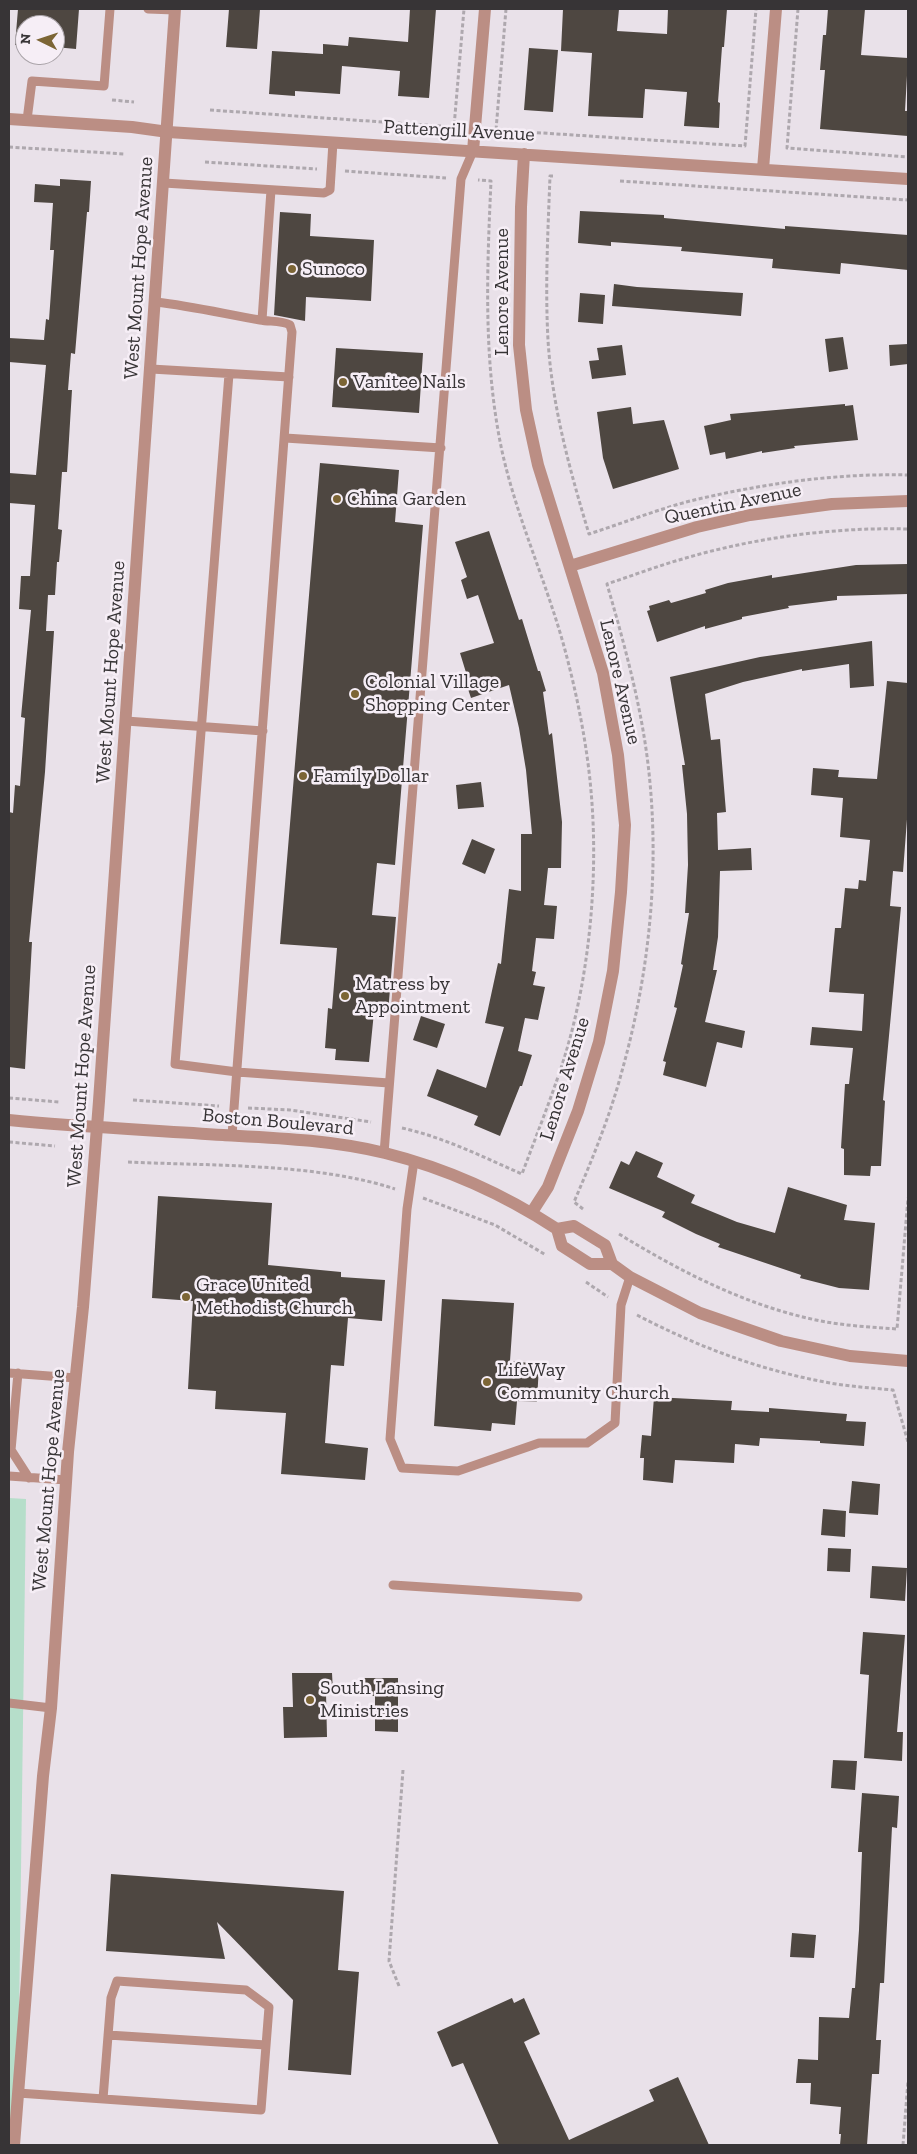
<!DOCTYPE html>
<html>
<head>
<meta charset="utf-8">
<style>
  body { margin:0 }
  #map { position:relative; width:917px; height:2154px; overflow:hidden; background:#e9e1e9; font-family:"Zilla Slab",serif }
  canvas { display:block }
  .frame { position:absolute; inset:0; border:10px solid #373436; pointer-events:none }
  .north { position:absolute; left:15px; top:15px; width:50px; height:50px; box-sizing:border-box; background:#f6eef6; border:1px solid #aaa4a9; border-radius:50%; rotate:274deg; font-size:14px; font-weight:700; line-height:20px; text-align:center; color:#373436 }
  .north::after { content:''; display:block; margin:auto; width:18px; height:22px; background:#7c6535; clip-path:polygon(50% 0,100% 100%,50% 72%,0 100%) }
</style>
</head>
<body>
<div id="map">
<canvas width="917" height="2154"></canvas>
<div class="frame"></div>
<div class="north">N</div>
</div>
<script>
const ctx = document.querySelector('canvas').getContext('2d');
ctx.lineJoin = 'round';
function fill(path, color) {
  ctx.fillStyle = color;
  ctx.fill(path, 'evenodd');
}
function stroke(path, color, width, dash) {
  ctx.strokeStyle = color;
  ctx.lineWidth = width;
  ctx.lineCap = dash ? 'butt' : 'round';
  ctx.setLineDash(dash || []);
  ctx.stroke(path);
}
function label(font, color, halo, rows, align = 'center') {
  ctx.font = font + ' "Zilla Slab",serif';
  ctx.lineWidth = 5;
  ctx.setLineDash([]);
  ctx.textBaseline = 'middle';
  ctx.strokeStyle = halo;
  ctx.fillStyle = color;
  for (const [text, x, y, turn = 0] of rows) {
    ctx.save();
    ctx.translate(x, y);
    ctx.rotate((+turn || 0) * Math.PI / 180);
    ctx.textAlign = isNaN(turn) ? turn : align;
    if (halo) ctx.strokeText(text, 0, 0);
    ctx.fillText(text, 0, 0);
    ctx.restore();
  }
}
fill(new Path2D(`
  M 9,1498 L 26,1499 L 18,2093 L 9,2145 Z`), '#b6deca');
fill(new Path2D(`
  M 18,9 L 79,9 L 76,49 L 55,47 L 55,25 L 25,25 L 25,45 L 15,45 Z
  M 229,9 L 260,9 L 257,49 L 226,47 Z
  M 410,9 L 436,9 L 429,98 L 398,96 L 400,71 L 342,66 L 340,94 L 295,91 L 295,96 L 269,94 L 272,51 L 323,54 L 323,44 L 348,46 L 349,37 L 408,42 Z
  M 563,9 L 619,9 L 617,31 L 667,34 L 668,9 L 727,9 L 724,47 L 722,47 L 718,102 L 720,103 L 719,128 L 684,126 L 687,92 L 645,89 L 643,118 L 588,116 L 592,53 L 561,51 Z
  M 828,9 L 865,9 L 861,55 L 908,58 L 905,111 L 908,111 L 908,136 L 820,129 L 825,70 L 820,70 L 823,35 L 826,35 Z
  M 529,48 L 558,50 L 553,112 L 524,110 Z
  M 60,179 L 91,181 L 89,212 L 87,212 L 75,354 L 71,353 L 68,390 L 72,390 L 67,472 L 62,472 L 58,529 L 62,530 L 59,562 L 57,562 L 55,595 L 48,595 L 46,631 L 54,631 L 45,772 L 29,942 L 32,942 L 25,1069 L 9,1067 L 9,812 L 13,813 L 15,785 L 20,786 L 25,718 L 21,717 L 31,610 L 19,609 L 21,576 L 30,576 L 35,505 L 9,503 L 9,473 L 36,475 L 46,365 L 9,362 L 9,338 L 44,340 L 46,319 L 49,320 L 54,250 L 50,250 L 53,203 L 34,202 L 35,184 L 60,186 Z
  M 580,211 L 664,215 L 664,218 L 785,229 L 785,226 L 908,235 L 908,270 L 841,263 L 840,274 L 772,268 L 773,259 L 681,251 L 682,247 L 611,242 L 611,246 L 578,243 Z
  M 280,212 L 311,214 L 310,236 L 374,240 L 371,301 L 306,297 L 305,321 L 274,315 Z
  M 614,284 L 637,287 L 743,293 L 741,316 L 612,306 Z
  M 580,293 L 605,295 L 603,324 L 578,322 Z
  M 843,337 L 848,369 L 829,372 L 825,339 Z
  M 908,344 L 908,364 L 890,366 L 889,345 Z
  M 622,345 L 626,375 L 592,379 L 589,361 L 599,360 L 597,348 Z
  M 336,348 L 423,353 L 419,413 L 332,407 Z
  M 845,404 L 845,406 L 853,405 L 858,440 L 794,446 L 795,448 L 762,453 L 762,451 L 726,459 L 725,452 L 710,455 L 704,426 L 731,420 L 730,414 Z
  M 631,407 L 633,424 L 664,420 L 679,469 L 613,489 L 603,458 L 597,412 Z
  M 320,463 L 399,470 L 395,522 L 423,525 L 395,865 L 377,863 L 372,915 L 396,917 L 388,1013 L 374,1012 L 369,1062 L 335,1060 L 336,1049 L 325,1048 L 328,1008 L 332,1009 L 337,948 L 280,944 Z
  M 489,531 L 519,620 L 522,619 L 538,671 L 540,671 L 546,691 L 543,692 L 549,735 L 552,733 L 562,822 L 561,868 L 548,868 L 544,905 L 557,906 L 554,939 L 536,938 L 532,971 L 536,972 L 533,985 L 545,987 L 538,1020 L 525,1018 L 518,1051 L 532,1055 L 522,1086 L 520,1086 L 500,1136 L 474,1125 L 478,1116 L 427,1096 L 437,1069 L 486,1088 L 504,1027 L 485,1023 L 498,963 L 501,964 L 509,889 L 521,891 L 521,834 L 532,834 L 526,770 L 519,728 L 509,685 L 471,698 L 465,680 L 468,679 L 460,653 L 494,643 L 478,595 L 467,599 L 461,580 L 467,577 L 455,542 Z
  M 908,564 L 908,594 L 837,596 L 837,600 L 788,606 L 789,608 L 742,617 L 742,619 L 705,629 L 705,626 L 657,642 L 647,611 L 650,610 L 649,606 L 669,600 L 671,603 L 706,593 L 705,590 L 728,583 L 772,575 L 772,578 L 856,565 Z
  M 872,641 L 874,686 L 850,688 L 849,664 L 802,671 L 802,669 L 743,682 L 705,694 L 711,740 L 720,739 L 726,812 L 717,813 L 718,850 L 751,848 L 752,870 L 720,871 L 718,937 L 713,970 L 717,970 L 705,1022 L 745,1031 L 742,1048 L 717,1042 L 706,1087 L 663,1075 L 666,1062 L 663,1061 L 677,1008 L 674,1007 L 683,965 L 681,964 L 689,913 L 685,913 L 688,865 L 687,814 L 682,765 L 685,765 L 670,677 L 760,657 Z
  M 887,681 L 908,683 L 908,806 L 903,872 L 893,871 L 890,906 L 901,907 L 883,1100 L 885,1101 L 881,1166 L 871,1166 L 870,1176 L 844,1175 L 844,1149 L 841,1148 L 845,1084 L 849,1084 L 853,1048 L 810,1045 L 812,1027 L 862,1031 L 864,994 L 829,992 L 835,928 L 841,928 L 845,888 L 858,889 L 859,880 L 866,881 L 870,840 L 840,837 L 843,798 L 811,795 L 813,768 L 839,770 L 838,777 L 877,779 Z
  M 481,782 L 484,807 L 458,809 L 456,785 Z
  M 472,839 L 495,849 L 485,874 L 462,864 Z
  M 421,1016 L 445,1024 L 437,1048 L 413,1040 Z
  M 636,1151 L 663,1163 L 657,1177 L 695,1195 L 691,1203 L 737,1222 L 775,1233 L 788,1187 L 847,1205 L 844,1220 L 875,1223 L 869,1290 L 839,1288 L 800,1278 L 801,1275 L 718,1247 L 720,1244 L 696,1234 L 662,1217 L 665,1212 L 609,1188 L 621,1161 L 629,1165 Z
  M 158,1196 L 272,1203 L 268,1265 L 341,1272 L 341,1277 L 385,1280 L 382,1321 L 348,1318 L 344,1366 L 331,1365 L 325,1443 L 368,1448 L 365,1480 L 281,1474 L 286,1413 L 215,1409 L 216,1391 L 188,1389 L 193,1301 L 152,1298 Z
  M 442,1299 L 514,1303 L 510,1361 L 539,1364 L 537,1402 L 517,1401 L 515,1425 L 492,1423 L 491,1431 L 434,1426 Z
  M 654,1397 L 732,1401 L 731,1410 L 769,1412 L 769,1408 L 847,1414 L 846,1421 L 866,1422 L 864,1446 L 820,1443 L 820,1441 L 760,1438 L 759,1446 L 735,1444 L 734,1463 L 675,1460 L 673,1483 L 643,1480 L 644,1458 L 640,1458 L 642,1435 L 651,1436 Z
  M 852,1481 L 880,1484 L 878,1515 L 849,1513 Z
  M 823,1509 L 846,1511 L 845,1537 L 821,1535 Z
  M 828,1548 L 851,1549 L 850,1572 L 827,1571 Z
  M 872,1566 L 907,1568 L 905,1601 L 870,1598 Z
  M 863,1632 L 905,1635 L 897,1732 L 903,1732 L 902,1761 L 864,1758 L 869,1675 L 860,1674 Z
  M 292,1673 L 332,1673 L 333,1692 L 326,1693 L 327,1737 L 284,1738 L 283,1707 L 293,1707 Z
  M 364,1678 L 398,1678 L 398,1732 L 375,1731 L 375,1696 L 364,1696 Z
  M 833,1760 L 857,1761 L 855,1790 L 831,1788 Z
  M 862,1793 L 899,1796 L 897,1828 L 892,1827 L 884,1983 L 880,1983 L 876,2040 L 881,2040 L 879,2074 L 872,2074 L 867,2145 L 840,2145 L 841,2134 L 839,2134 L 841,2107 L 810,2104 L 811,2083 L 796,2083 L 798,2059 L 818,2060 L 819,2017 L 849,2018 L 852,1988 L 855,1988 L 859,1930 L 862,1852 L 858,1852 Z
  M 111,1874 L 344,1891 L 338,1970 L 359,1972 L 351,2075 L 288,2070 L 293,2000 L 217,1922 L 225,1959 L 106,1951 Z
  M 792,1933 L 816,1935 L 814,1958 L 790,1957 Z
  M 512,1998 L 514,2003 L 524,1998 L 540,2034 L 524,2042 L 569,2140 L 654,2101 L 649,2090 L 678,2077 L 709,2145 L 499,2145 L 463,2063 L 452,2067 L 437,2032 Z`), '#4e4741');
stroke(new Path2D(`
  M 506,9 L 496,130 L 745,146 L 756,9
  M 798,9 L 787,148 L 908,157
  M 112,100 L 134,102
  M 210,110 L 454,127 L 464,9
  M 9,147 L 125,154
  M 205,162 L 317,169
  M 345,171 L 446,178
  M 553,176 L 550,176 C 548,230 545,285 548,340 C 552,406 570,471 589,534 C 623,523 656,510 690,501 C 761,484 835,473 908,475
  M 620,181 L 908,200
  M 9,1098 L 59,1102
  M 133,1100 L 219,1106
  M 248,1108 L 290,1110 L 371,1122
  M 402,1128 C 443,1137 483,1157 522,1174 C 535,1139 549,1104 561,1068 C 589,984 599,879 591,791 C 587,744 577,695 565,650 C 547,583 517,519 502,451 C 483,362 487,270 491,181 L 478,180
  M 9,1142 L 55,1146
  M 128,1162 C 212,1166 317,1163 395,1189
  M 423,1198 L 495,1225 L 546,1255
  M 583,1209 L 574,1202 C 592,1160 610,1116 622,1071 C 648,978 659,880 650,783 C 644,715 626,650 607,584 C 631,576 655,567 679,560 C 752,538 832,527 908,529
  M 619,1234 C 681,1272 749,1307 821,1321 C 846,1326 872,1327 897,1329 L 908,1198
  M 586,1282 L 608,1297
  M 637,1315 C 700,1348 765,1372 836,1384 C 855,1387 874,1388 893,1390 L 908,1442
  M 399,1986 L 389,1961 L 403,1770
  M 903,2145 L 908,2081`), '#aea8ae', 3, [4, 2.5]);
stroke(new Path2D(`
  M 148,9 L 175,10
  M 27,120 L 32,81 L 104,86 L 110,9
  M 164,183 L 324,193 L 330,190 L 333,142
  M 156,302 C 191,306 225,314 260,320 C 270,322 281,320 290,325 L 292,332 L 232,1135
  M 262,320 L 271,190
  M 151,369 L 289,377
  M 229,374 L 175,1064 L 237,1072 L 389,1083
  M 285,438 L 441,448
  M 126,721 L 263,731
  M 384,1153 L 461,179 L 473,151
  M 414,1161 L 407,1209 L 390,1439 L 402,1468 L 458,1471 L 539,1443 L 587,1443 L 615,1423 L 621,1305 L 630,1277
  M 9,1373 L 76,1378
  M 18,1373 L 11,1450 L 29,1478
  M 9,1476 L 66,1480
  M 393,1585 L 578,1597
  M 9,1703 L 51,1708
  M 108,2035 L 266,2045
  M 18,2093 L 261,2110 L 269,2007 L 246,1990 L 117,1981 L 111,1998 L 103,2099`), '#bb8e84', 9);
stroke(new Path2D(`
  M 9,119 L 132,127 L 168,132 L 908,179
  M 473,151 L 485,9
  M 524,154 L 521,207 L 519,345 L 526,410 L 538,465 L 603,673 L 618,755 L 625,825 L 621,892 L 613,971 L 599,1042 L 578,1111 L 548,1187 L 532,1212
  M 763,169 L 776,9
  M 570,566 L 697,527 L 750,515 L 832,504 L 908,501
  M 9,1120 C 80,1127 152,1130 223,1135 C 278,1138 331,1140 385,1153 C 445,1168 505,1195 557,1229 L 562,1246 L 590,1264 L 612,1264 L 630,1277 L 700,1313 L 781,1341 L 850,1356 L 908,1361
  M 557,1229 L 574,1226 L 605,1245 L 612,1264`), '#bb8e84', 12);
stroke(new Path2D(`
  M 14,2145 L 43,1776 L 51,1708 L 68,1452 L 83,1307 L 99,1101 L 175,9`), '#bb8e84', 12);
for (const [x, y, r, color] of [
  [292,269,5,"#7c6535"],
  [343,382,5,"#7c6535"],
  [337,499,5,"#7c6535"],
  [355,694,5,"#7c6535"],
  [303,776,5,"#7c6535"],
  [345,996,5,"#7c6535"],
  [186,1297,5,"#7c6535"],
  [487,1382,5,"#7c6535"],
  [310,1700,5,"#7c6535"]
]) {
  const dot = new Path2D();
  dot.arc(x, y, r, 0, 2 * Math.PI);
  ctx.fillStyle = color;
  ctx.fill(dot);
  stroke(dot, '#f6eef6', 2);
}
label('20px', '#373436', '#f6eef6', [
  ["Pattengill Avenue",459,131,3],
  ["West Mount Hope Avenue",139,268,-86],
  ["Lenore Avenue",502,292,-90],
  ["Quentin Avenue",733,504,-12],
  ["West Mount Hope Avenue",111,672,-86],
  ["Lenore Avenue",620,682,77],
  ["West Mount Hope Avenue",82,1076,-86],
  ["Lenore Avenue",565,1079,-73],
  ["Boston Boulevard",278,1122,5],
  ["West Mount Hope Avenue",49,1480,-85]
]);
label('20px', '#373436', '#f6eef6', [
  ["Sunoco",302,269],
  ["Vanitee Nails",353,382],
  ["China Garden",347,499],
  ["Colonial Village",365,682],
  ["Shopping Center",365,705],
  ["Family Dollar",313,776],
  ["Matress by",355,984],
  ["Appointment",355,1007],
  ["Grace United",196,1285],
  ["Methodist Church",196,1308],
  ["LifeWay",497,1370],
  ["Community Church",497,1393],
  ["South Lansing",320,1688],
  ["Ministries",320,1711]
], 'left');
</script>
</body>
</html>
